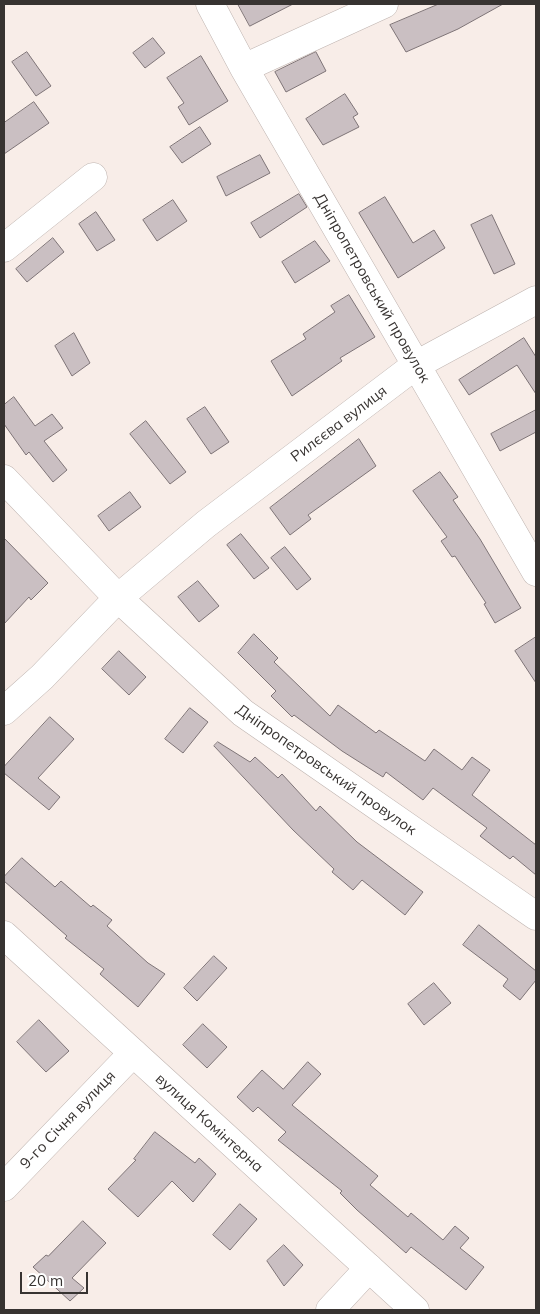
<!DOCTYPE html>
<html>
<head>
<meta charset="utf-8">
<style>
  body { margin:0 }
  #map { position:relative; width:540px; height:1314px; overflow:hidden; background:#f8ede8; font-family:Mulish,sans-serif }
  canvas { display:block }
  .frame { position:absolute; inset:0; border:5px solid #373331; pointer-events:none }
  .scale { position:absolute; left:20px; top:1272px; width:68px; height:22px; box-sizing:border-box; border:2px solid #373331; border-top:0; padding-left:6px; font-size:15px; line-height:18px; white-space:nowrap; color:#373331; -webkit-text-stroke:4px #fff; paint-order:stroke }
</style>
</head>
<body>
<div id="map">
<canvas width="540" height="1314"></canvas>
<div class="frame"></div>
<div class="scale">20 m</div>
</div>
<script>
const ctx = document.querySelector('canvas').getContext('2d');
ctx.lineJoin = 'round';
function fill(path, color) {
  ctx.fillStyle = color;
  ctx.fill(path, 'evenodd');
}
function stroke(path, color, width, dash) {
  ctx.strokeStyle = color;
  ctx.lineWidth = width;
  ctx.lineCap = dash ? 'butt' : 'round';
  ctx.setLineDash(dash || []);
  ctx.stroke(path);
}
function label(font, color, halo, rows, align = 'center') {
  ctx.font = font + ' Mulish,sans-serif';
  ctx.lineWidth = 5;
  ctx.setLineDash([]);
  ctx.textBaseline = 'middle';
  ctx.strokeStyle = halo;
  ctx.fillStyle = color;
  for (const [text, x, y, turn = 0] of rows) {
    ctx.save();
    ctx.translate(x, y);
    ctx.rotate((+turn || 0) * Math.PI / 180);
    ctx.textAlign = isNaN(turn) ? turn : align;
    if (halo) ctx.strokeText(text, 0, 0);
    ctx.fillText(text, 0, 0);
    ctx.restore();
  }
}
const building = new Path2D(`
  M 238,4 L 293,4 L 250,26 Z
  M 439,4 L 503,4 L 458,29 L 406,52 L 390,25 Z
  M 153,38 L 165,53 L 145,68 L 133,53 Z
  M 27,52 L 51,86 L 36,96 L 12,62 Z
  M 316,52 L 326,71 L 286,92 L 275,72 Z
  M 201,56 L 228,101 L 189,125 L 178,107 L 184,103 L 167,78 Z
  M 345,94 L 358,114 L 353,117 L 359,127 L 323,145 L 306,119 Z
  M 34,102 L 49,123 L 4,154 L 4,123 Z
  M 200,127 L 211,144 L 182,163 L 170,147 Z
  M 260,155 L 270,173 L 226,196 L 217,177 Z
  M 299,194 L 307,207 L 260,238 L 251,223 Z
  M 385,197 L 413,243 L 434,230 L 445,248 L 398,278 L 359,213 Z
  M 173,200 L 187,221 L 157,241 L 143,220 Z
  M 96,212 L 115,240 L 97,251 L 79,224 Z
  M 492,215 L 515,264 L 494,274 L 471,225 Z
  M 53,238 L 64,252 L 27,282 L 16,269 Z
  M 315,241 L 330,261 L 295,283 L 282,262 Z
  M 349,295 L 375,337 L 340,358 L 342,361 L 292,396 L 271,361 L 306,339 L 303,334 L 335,312 L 331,306 Z
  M 74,333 L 90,363 L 72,376 L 55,346 Z
  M 524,338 L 536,357 L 536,394 L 517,365 L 469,395 L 459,380 Z
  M 14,397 L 35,426 L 52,414 L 63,428 L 44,441 L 67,470 L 53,482 L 29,452 L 26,455 L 4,424 L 4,405 Z
  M 205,407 L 229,442 L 211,454 L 187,419 Z
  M 536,410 L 536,432 L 500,451 L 491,434 Z
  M 146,421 L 186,472 L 170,484 L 130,434 Z
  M 359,439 L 376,466 L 308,515 L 311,519 L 290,535 L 270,508 Z
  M 440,472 L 458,497 L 453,500 L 480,539 L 521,608 L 495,623 L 484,604 L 486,603 L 455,556 L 452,557 L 441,541 L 447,537 L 413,491 Z
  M 130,492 L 141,507 L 109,531 L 98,516 Z
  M 241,534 L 269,568 L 254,579 L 227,545 Z
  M 4,538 L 48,583 L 31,600 L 29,597 L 4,624 Z
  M 285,547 L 311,579 L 297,590 L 271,558 Z
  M 198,581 L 219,606 L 199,622 L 178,597 Z
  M 254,634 L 278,658 L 274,662 L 330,716 L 338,705 L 376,733 L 379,730 L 425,761 L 434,749 L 462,770 L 472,757 L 490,770 L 472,795 L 536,845 L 536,875 L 513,856 L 510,859 L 480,836 L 487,828 L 433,788 L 423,800 L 386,772 L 383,777 L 342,751 L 294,715 L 292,717 L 271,696 L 276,691 L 238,653 Z
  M 536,637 L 536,683 L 515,651 Z
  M 119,651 L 146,677 L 129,695 L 102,669 Z
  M 190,708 L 208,722 L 183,753 L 165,739 Z
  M 50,717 L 74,739 L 38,778 L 60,797 L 49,810 L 4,773 L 4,767 Z
  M 218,742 L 250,762 L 255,757 L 278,778 L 282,774 L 316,811 L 320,806 L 357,842 L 423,892 L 405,915 L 362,880 L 353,890 L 332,872 L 334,869 L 293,830 L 214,746 Z
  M 22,858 L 55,887 L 61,881 L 91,907 L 93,905 L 112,920 L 107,926 L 148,963 L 165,974 L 138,1007 L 100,974 L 104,969 L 65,938 L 67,936 L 4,881 L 4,877 Z
  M 479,925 L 536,971 L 536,980 L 520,1000 L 503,986 L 508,979 L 463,945 Z
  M 214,956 L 227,968 L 197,1001 L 184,988 Z
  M 434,983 L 451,1003 L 424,1025 L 408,1004 Z
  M 39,1020 L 69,1051 L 46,1072 L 17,1042 Z
  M 203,1024 L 227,1047 L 207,1068 L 183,1045 Z
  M 308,1062 L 321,1074 L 292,1105 L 378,1176 L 370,1185 L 408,1217 L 411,1213 L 443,1240 L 455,1226 L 469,1238 L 460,1248 L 484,1267 L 466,1290 L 411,1247 L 406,1253 L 357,1210 L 340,1193 L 342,1191 L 278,1140 L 286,1132 L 258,1107 L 253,1112 L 237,1097 L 262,1070 L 283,1089 Z
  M 155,1132 L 195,1163 L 199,1158 L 216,1174 L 193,1202 L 172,1181 L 138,1217 L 108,1189 L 136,1160 L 134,1159 Z
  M 240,1204 L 257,1219 L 230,1250 L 213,1235 Z
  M 83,1221 L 106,1243 L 72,1278 L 84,1288 L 70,1301 L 33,1267 L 46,1255 L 48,1256 Z
  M 284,1245 L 303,1265 L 284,1286 L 267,1261 Z`);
fill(building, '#cabfc2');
stroke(building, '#7e7477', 1);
const minor = new Path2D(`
  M 210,4 L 244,68 L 536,572
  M 244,68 L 384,4
  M 4,248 L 93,177
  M 4,479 L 118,598 L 243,713 L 536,916
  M 4,711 L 42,677 L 118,598 L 206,524 L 416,365 L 536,300
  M 4,1187 L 133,1053
  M 330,1310 L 369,1268`);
const major = new Path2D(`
  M 4,935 L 415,1310`);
stroke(minor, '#beb3af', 29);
stroke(major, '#beb3af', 29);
stroke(minor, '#fff', 28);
stroke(major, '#fff', 28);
label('15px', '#373331', '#fff', [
  ["Дніпропетровський провулок",372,288,60],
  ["Рилєєва вулиця",339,424,-37],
  ["Дніпропетровський провулок",326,770,35],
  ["9-го Січня вулиця",68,1120,-46],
  ["вулиця Комінтерна",209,1123,42]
]);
</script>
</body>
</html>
